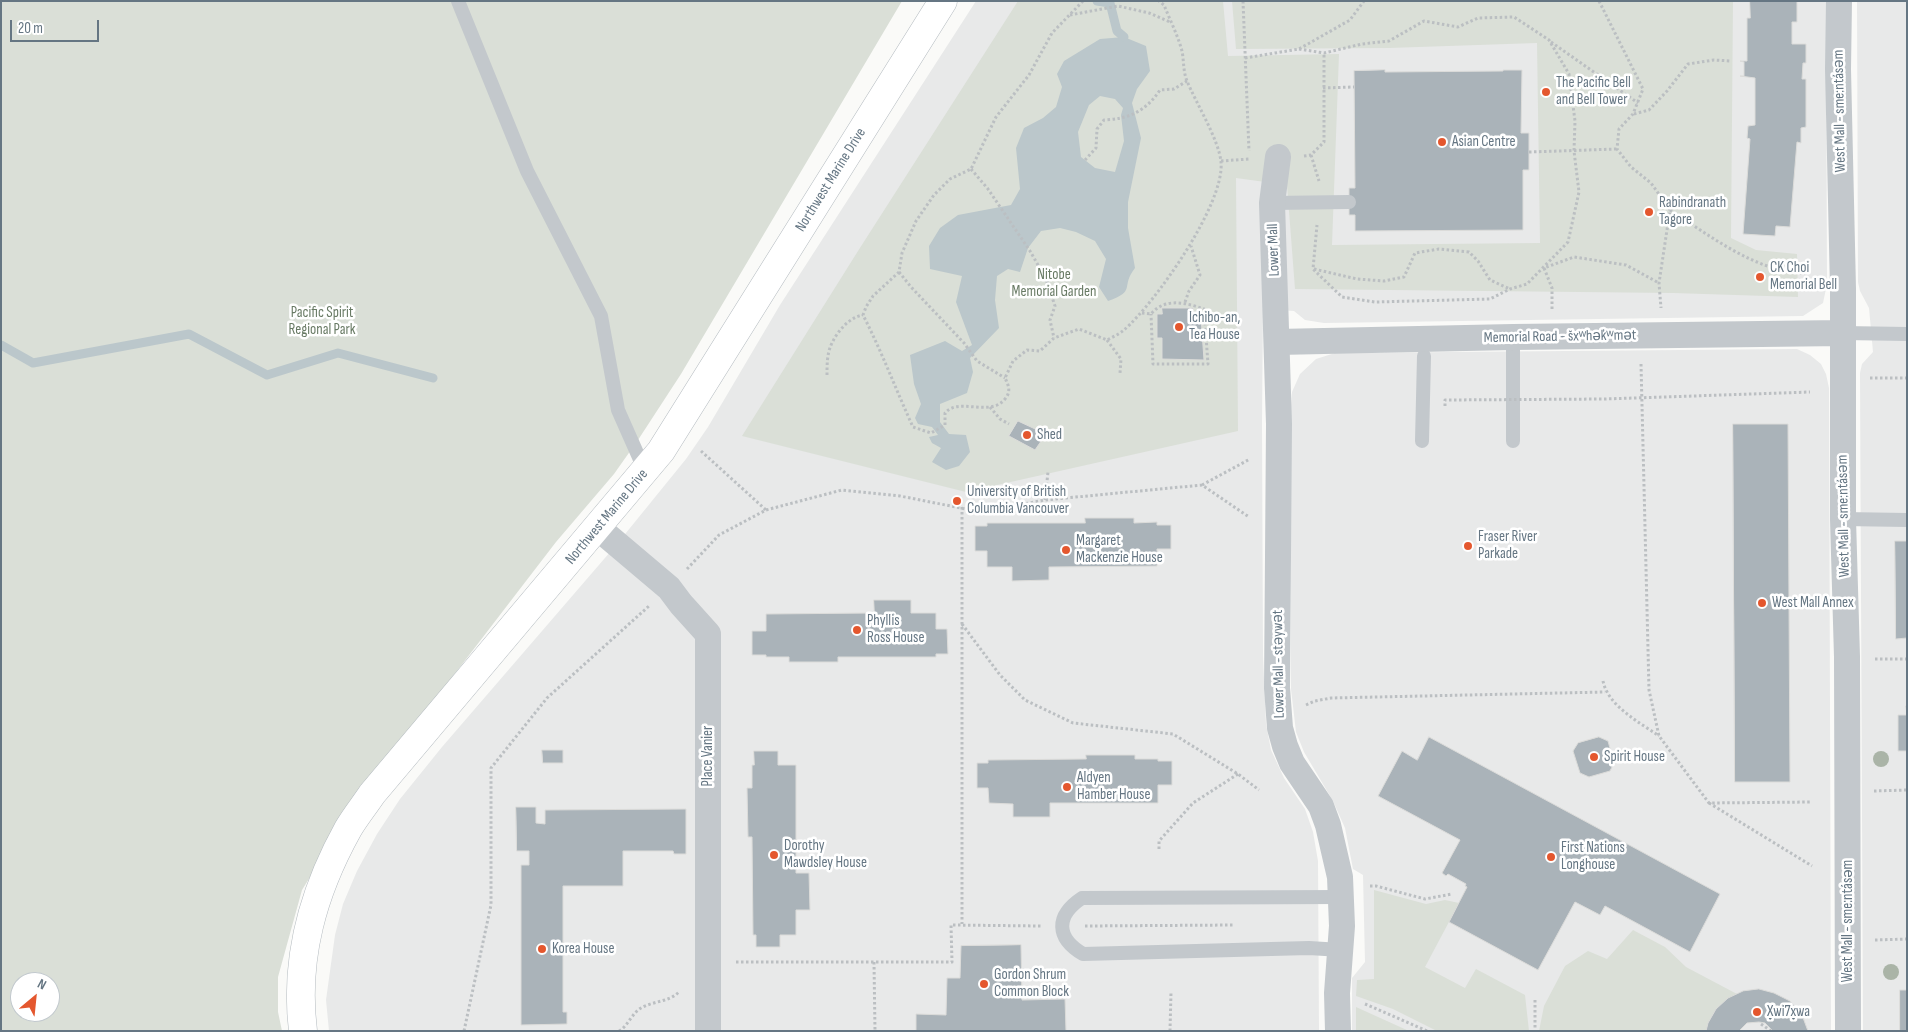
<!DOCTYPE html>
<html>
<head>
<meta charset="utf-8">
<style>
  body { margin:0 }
  #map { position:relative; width:1908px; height:1032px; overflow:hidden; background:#fafaf8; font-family:"Sofia Sans Condensed",sans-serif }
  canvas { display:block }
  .frame { position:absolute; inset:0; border:2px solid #657683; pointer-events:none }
  .north { position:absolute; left:10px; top:972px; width:50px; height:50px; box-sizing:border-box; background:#fff; border:1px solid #c1c8cd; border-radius:50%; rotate:28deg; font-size:14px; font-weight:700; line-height:20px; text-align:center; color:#657683 }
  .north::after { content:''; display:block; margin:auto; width:18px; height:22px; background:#e4572e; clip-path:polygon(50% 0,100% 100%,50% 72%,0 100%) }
  .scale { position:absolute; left:10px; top:20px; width:89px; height:22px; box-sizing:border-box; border:2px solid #657683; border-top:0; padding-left:6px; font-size:15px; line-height:18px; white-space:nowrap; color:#657683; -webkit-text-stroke:4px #fff; paint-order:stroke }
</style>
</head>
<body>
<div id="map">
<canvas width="1908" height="1032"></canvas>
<div class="frame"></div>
<div class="north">N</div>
<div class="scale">20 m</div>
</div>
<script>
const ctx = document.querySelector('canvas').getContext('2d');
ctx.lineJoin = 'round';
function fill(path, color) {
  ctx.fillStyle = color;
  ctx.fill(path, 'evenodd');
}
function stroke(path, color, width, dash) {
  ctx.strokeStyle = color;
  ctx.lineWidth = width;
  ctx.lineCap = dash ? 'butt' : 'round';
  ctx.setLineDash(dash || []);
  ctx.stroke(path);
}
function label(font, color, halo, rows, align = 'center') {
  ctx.font = font + ' "Sofia Sans Condensed",sans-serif';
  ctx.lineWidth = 5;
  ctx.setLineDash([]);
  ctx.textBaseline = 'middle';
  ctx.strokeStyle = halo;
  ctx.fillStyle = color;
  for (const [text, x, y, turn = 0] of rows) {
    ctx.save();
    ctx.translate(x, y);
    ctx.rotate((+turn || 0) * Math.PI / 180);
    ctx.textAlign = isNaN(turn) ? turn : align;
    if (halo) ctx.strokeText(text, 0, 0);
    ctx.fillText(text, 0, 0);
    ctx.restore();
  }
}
fill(new Path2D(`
  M 976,1 L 1826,1 L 1827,284 L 1823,303 L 1803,316 L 1324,323 L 1305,320 L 1294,311 L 1263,309 L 1262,424 L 1263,655 L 1266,724 L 1271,750 L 1284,778 L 1305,809 L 1313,832 L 1318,861 L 1319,1031 L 329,1031 L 326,1000 L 335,935 L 343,904 L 357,871 L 377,834 L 400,799 L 442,747 L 617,544 L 686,459 L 708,427 L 780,305 Z
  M 1857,1 L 1907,1 L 1907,1031 L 1863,1031 L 1860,373 L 1862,364 L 1873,352 L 1869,308 L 1860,291 L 1858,282 Z
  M 1797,349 L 1810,355 L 1821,364 L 1826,374 L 1829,388 L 1831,1031 L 1352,1031 L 1352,978 L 1365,962 L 1363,875 L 1353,869 L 1345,828 L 1333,801 L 1304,752 L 1296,732 L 1291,689 L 1291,405 L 1292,392 L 1300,374 L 1316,359 L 1335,353 Z`), '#e8e9e9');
fill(new Path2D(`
  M 1,1 L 902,1 L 681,374 L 638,440 L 614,474 L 556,542 L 357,801 L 302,890 L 278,977 L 278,1012 L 282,1031 L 1,1031 ZM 20,982 L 50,982 L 50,1012 L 20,1012 Z
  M 1018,1 L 1223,1 L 1228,56 L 1339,54 L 1332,245 L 1540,243 L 1537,43 L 1389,48 L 1236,49 L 1232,1 L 1733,1 L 1731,238 L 1756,250 L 1797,254 L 1798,297 L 1673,293 L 1295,289 L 1287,185 L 1236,178 L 1238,431 L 966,492 L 742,436 L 858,251 Z
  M 1374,890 L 1426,904 L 1445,900 L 1459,903 L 1425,967 L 1465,988 L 1476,969 L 1525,995 L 1529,1031 L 1437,1031 L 1393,1009 L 1356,996 L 1357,980 L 1374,979 Z
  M 1633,930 L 1665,947 L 1686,967 L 1737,994 C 1721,1001 1710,1013 1706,1031 L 1539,1031 L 1544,1006 L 1565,966 L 1588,951 L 1607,959 Z
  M 1356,1007 L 1409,1031 L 1356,1031 Z`), '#dadfd7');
fill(new Path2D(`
  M 1124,37 L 1146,46 L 1150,71 L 1137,89 L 1132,103 L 1141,138 L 1128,202 L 1128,228 L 1135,268 C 1120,287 1137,291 1108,301 L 1099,287 L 1106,259 L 1095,241 L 1076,232 L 1060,228 L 1041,231 L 1028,248 L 1020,272 L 1008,269 L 997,276 L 995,300 L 999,328 L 970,358 L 973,372 L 967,393 L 940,404 L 940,422 L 949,434 L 966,435 L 970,452 L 959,466 L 946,470 L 932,462 L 941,448 L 932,443 L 929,437 L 938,435 L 932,427 L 918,424 L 915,418 L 921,404 L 914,384 L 910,355 L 945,341 L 962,351 L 972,345 L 956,302 L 962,276 L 930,269 L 929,246 L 940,228 L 958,215 L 1011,205 L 1020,189 L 1016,148 L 1024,128 L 1043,118 L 1056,107 L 1062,87 L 1057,74 L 1064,61 L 1100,39 ZM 1100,96 L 1115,99 L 1123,108 L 1121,115 L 1124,141 L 1115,172 L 1095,168 L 1081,157 L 1078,132 L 1089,105 Z`), '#bbc7cb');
stroke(new Path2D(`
  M 1097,1 L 1110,3 L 1117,31 L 1124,37
  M 1,345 L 33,363 L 189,334 L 267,375 L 338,353 L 433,378`), '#bbc7cb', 9);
const building = new Path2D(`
  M 1750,1 L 1797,1 L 1797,22 L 1792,22 L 1792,44 L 1806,44 L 1806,63 L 1803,63 L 1802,79 L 1806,79 L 1806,127 L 1801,128 L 1801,143 L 1797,142 L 1790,227 L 1776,226 L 1775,236 L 1743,234 L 1750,139 L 1747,138 L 1748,126 L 1755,125 L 1755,78 L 1740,76 L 1744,76 L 1744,62 L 1740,61 L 1747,61 L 1747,18 L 1750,18 Z
  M 1385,70 L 1385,72 L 1503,71 L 1503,70 L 1522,70 L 1521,133 L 1529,133 L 1529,170 L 1523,170 L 1523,230 L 1355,231 L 1355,215 L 1349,215 L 1349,188 L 1355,188 L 1354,71 Z
  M 1162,308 L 1193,308 L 1193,317 L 1201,317 L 1204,360 L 1162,359 L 1162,338 L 1157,338 L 1157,314 L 1162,314 Z
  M 1018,421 L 1046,434 L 1035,450 L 1009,436 Z
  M 1733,424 L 1788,424 L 1790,782 L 1735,782 Z
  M 1085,518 L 1134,518 L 1134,523 L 1157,522 L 1157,525 L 1171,525 L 1171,549 L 1157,549 L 1157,566 L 1049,567 L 1049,580 L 1012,581 L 1012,567 L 987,567 L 987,551 L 975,551 L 975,526 L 987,526 L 987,523 L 1085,523 Z
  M 1895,541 L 1907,541 L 1907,638 L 1896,639 Z
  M 874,600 L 911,600 L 911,613 L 936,613 L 936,629 L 947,629 L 948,654 L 936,654 L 936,657 L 838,657 L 838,662 L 789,662 L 789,657 L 766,657 L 766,655 L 752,655 L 752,631 L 766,631 L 766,614 L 874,613 Z
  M 1906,706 L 1907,706 L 1907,770 L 1907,751 L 1898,751 L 1898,715 L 1907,715 Z
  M 1429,737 L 1720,894 L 1690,952 L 1605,906 L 1600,915 L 1575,902 L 1538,970 L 1449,922 L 1467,887 L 1465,886 L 1466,884 L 1448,874 L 1446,876 L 1442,873 L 1460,840 L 1378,796 L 1402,751 L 1417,760 Z
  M 1599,737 L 1608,741 L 1614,763 L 1610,771 L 1589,777 L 1580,773 L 1573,751 L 1578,743 Z
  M 542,750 L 563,750 L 563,763 L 543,763 Z
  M 754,751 L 778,751 L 778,765 L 796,765 L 796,873 L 809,873 L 810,910 L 796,910 L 796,935 L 780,935 L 780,947 L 756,947 L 756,935 L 753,935 L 752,837 L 748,837 L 747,788 L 752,788 L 752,765 L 754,765 Z
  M 1086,755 L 1135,755 L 1135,759 L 1158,759 L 1158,761 L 1172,761 L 1172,785 L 1158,785 L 1158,803 L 1050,803 L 1050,817 L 1013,817 L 1013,804 L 989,803 L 988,788 L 977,788 L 977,763 L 988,763 L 988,760 L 1086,759 Z
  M 516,807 L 536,807 L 536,823 L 545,824 L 545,810 L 686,809 L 686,854 L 674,854 L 673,851 L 623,851 L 623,886 L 563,886 L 563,1012 L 567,1012 L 567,1024 L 521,1025 L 521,865 L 529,865 L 529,851 L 517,851 Z
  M 1021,945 L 1022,1000 L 1065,999 L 1066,1031 L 916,1031 L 916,1014 L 946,1015 L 947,978 L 960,978 L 961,946 Z
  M 1759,989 L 1774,993 L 1790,1001 L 1802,1015 L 1808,1031 L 1773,1031 L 1765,1023 L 1759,1022 L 1747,1023 L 1739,1031 L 1706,1031 L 1708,1023 L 1716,1009 L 1728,998 L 1743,991 Z
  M 1900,990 L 1907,990 L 1907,1031 L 1900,1031 Z`);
fill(building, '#aab3b9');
stroke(building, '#dcdcda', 1);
const secondary = new Path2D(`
  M 303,1031 C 294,958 313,892 348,829 C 355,817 364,806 372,794 L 661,451 L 943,1`);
stroke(secondary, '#b3babf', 29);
stroke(new Path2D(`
  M 1083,1 L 1052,33 L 1029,75 L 996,117 L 971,169 L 950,179 L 934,195 L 916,221 L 902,253 L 899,272 L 873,296 L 866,307 L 863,315 C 882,352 896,390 913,427 L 931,433 L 945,425 L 945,413 C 947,411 949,409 952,408 C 967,402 992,415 1005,399 C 1011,392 1009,386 1005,378 L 1013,361 L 1027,350 L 1040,351 L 1054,338 L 1079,329 L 1107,340 C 1113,337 1119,334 1124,330 C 1155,303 1225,204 1221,162 C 1219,140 1196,103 1187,81 C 1183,71 1184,61 1182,51 C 1178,36 1170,20 1164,5 L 1159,1
  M 1243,1 L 1249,151
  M 1599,1 L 1643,89 L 1633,114 L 1619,129 L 1617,149 L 1631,167 L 1651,183 L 1670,210 L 1659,283 L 1661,308
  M 1070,15 L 1118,6 L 1149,13 L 1170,22
  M 1551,42 L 1638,103
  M 1299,49 L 1324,53 L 1362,44 L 1389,41 L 1424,21 L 1458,27 L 1478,18 L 1514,17 L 1549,40 L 1569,74 L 1575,121 L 1574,151 L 1579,192 L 1568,242 L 1527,284 L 1510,289 L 1490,299 L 1375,302 L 1342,297 L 1313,269 L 1317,225
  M 1245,58 L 1299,49 L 1350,20 L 1364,1
  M 1323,88 L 1354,87
  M 1634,114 L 1649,110 L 1667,91 L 1688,64 L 1714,60 L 1731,61
  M 1529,152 L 1617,149
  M 1311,155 L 1319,181
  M 1304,156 L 1311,155 L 1324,142 L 1324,53
  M 1085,160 L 1096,148 L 1097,129 L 1104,120 C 1129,119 1146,111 1160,90 L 1174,89 L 1187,81
  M 1221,161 L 1249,159
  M 971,169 L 988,189 L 1030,251 L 1046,279 L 1055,306 L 1050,320 L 1054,338
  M 1670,210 C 1709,235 1757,273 1805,273
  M 1314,269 L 1357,279 L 1384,281 L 1404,277 L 1415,253 L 1439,249 L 1469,252 L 1478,261 L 1490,280 L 1510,289
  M 899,272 L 911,287 L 964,343 L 977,361 L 1005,378
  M 1185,302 L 1189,291 L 1200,275 L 1191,246
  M 1552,309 L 1552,288 L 1544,268 L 1574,257 L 1626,265 L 1659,283
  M 1142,313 L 1151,314 C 1165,297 1187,303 1204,309 L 1208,364 L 1153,364 L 1151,314
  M 1107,340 L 1121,359 L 1120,373
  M 1641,364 L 1649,690 L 1659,736 L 1709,803 L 1811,802
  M 827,375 C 827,367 827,359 829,351 C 833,336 848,317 863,315
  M 1870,378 L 1907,378
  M 990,407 L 1000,419 L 1009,424
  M 701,451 L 766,510
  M 1202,485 L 1250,459
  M 1045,500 L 1048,472
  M 962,507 L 962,924
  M 687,569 L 719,535 L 766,510 L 842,490 L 900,496 L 981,512 L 1045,500 L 1202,485 L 1249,517
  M 962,624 L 1000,675 L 1025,700 L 1073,723 L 1173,734 L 1238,774 L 1259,790
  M 1875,659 L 1907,659
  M 1603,681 C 1608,706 1639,722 1659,736
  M 1306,705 L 1315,701 L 1331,698 L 1605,692
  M 1874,791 L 1907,790
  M 1709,803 L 1812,866
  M 1159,849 L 1159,841 L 1193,803 L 1238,774
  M 1370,886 L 1376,886 L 1425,899 L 1452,894
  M 1085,926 L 1234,925
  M 1875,940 L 1907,939
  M 736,962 L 952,962 L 951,925 L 1041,926
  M 874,962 L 875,1031
  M 1535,1000 L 1535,1031
  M 1365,1004 L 1427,1031
  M 1761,1024 L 1771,1031
  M 464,1031 L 491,905 L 491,768 L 547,698 L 649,606
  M 619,1031 C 628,1026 632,1013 641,1008 C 653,1001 669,1002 679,992
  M 1170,1031 L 1171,992`), '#bbbfc2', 3, [2.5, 2.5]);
stroke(new Path2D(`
  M 458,1 L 527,171 L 601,316 L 618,410 L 645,471
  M 1272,203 L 1349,202
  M 1843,333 L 1907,334
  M 1422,441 L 1424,356
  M 1513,441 L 1513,337
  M 1843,519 L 1907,520
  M 1341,950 L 1309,948 L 1083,954 C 1056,938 1055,916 1082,898 L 1342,897`), '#c3c8cc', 14);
stroke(new Path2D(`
  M 1839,1 L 1838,69 L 1843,289 L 1843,519 L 1847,657 L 1848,1031
  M 1278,157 L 1272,203 L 1279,424 L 1277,688 L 1280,728 L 1285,746 L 1292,763 L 1321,806 L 1328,825 L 1340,877 L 1342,926 L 1337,993 L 1338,1031
  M 1277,342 L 1513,337 L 1843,333
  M 598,528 L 669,588 L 681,604 L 708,634 L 708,1031`), '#c3c8cc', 26);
stroke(secondary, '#fff', 28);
stroke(new Path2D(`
  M 1445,406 L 1445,400 L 1605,399 L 1810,392`), '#bbbfc2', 3, [2.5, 2.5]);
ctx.fillStyle = '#aab4a7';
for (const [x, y] of [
  [1881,759],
  [1891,972]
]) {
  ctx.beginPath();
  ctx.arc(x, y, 8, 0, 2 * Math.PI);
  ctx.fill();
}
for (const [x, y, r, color] of [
  [1546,92,5,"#e4572e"],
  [1442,142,5,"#e4572e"],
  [1649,212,5,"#e4572e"],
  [1760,277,5,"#e4572e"],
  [1179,327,5,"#e4572e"],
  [1027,435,5,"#e4572e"],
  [957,501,5,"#e4572e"],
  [1468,546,5,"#e4572e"],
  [1066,550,5,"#e4572e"],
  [1762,603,5,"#e4572e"],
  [857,630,5,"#e4572e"],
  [1594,757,5,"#e4572e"],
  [1067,787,5,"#e4572e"],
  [774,855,5,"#e4572e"],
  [1551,857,5,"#e4572e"],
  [542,949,5,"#e4572e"],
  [984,984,5,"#e4572e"],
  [1757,1012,5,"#e4572e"]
]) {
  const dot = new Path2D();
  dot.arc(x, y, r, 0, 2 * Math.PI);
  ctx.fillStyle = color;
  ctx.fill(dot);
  stroke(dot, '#fff', 2);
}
label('15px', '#657683', '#fff', [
  ["The Pacific Bell",1556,83],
  ["and Bell Tower",1556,100],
  ["Asian Centre",1452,142],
  ["Rabindranath",1659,203],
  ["Tagore",1659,220],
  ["CK Choi",1770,268],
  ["Memorial Bell",1770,285],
  ["Ichibo-an,",1189,318],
  ["Tea House",1189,335],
  ["Shed",1037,435],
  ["University of British",967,492],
  ["Columbia Vancouver",967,509],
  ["Fraser River",1478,537],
  ["Parkade",1478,554],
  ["Margaret",1076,541],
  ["Mackenzie House",1076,558],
  ["West Mall Annex",1772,603],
  ["Phyllis",867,621],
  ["Ross House",867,638],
  ["Spirit House",1604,757],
  ["Aldyen",1077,778],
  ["Hamber House",1077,795],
  ["Dorothy",784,846],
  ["Mawdsley House",784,863],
  ["First Nations",1561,848],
  ["Longhouse",1561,865],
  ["Korea House",552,949],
  ["Gordon Shrum",994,975],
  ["Common Block",994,992],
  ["X̱wi7x̱wa",1767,1012]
], 'left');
label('15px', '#657683', '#fff', [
  ["West Mall - sme:ntásəm",1840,111,-91],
  ["Northwest Marine Drive",831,180,-58],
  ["Lower Mall",1274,250,-92],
  ["Memorial Road - šxʷhək̓ʷmət",1560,337,-1],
  ["West Mall - sme:ntásəm",1844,516,-91],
  ["Northwest Marine Drive",607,517,-50],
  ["Lower Mall - stəywət",1279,664,-91],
  ["Place Vanier",708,756,-90],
  ["West Mall - sme:ntásəm",1848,921,-90]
]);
label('15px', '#687a64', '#fff', [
  ["Nitobe",1054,275],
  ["Memorial Garden",1054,292],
  ["Pacific Spirit",322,313],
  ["Regional Park",322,330]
]);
</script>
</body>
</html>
